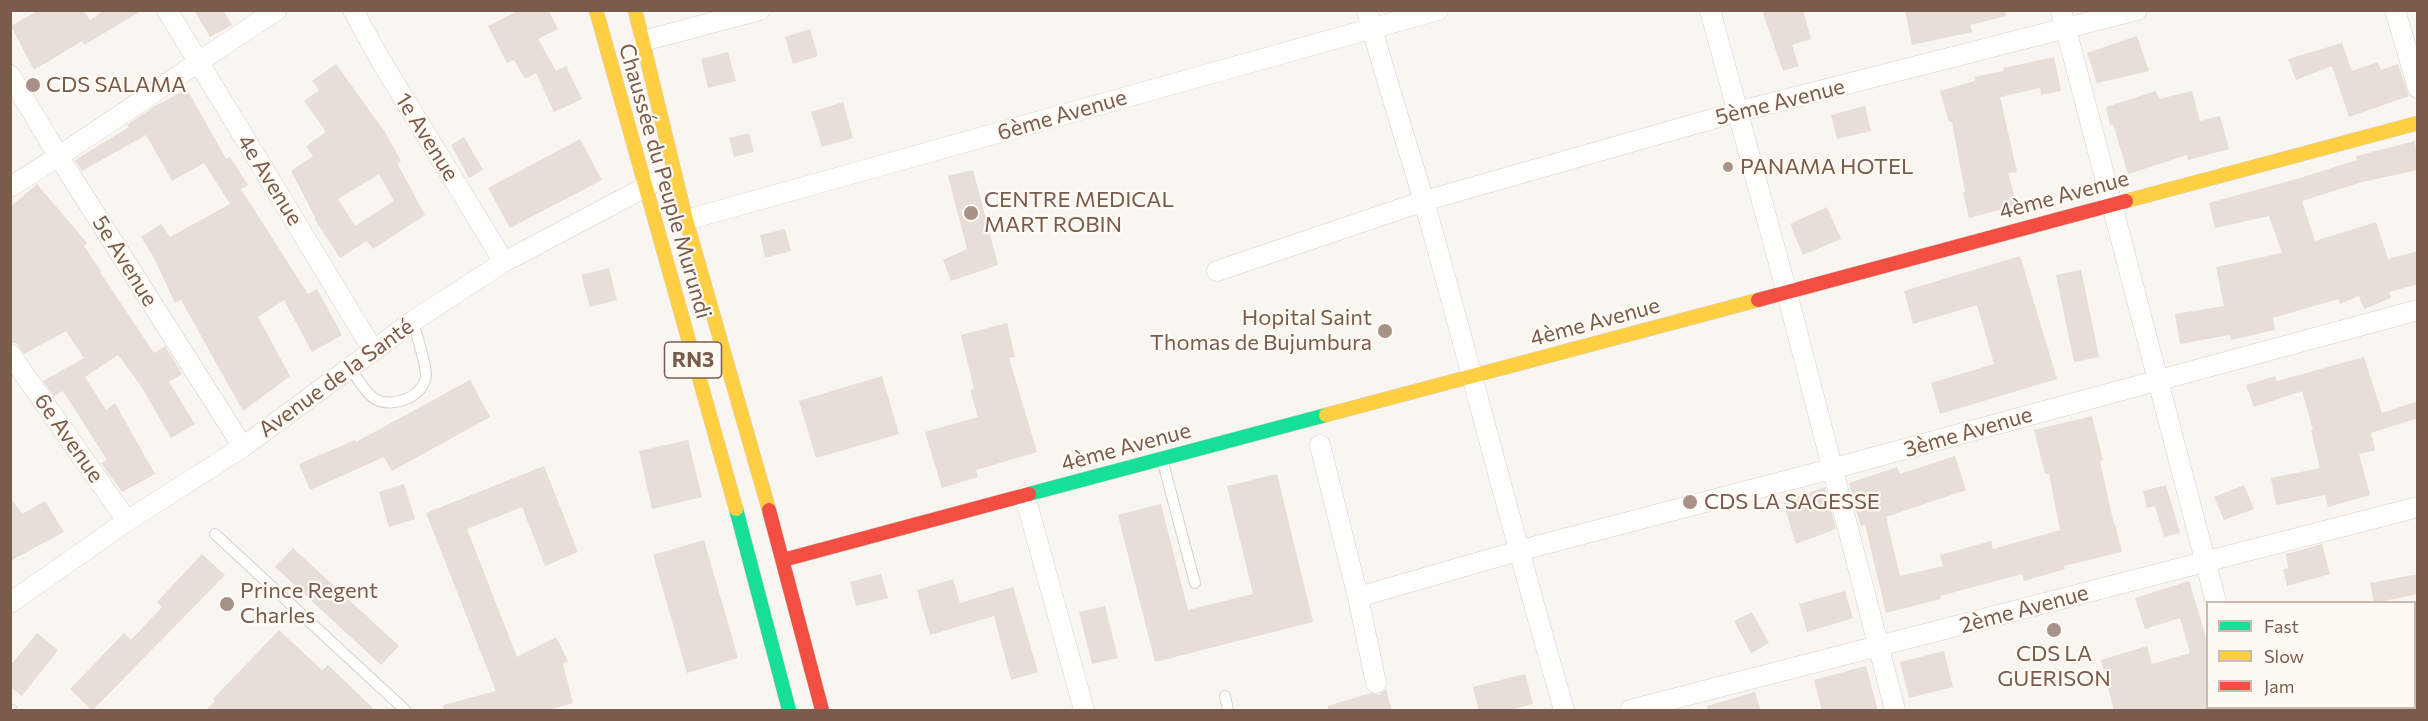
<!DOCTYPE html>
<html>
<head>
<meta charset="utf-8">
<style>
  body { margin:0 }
  #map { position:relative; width:2428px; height:721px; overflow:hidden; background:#f9f5f0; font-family:Commissioner,sans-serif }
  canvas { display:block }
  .frame { position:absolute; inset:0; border:12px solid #7a5c4d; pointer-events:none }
  .legend { position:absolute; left:2206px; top:601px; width:210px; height:108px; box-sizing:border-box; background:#fffaf3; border:2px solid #cabbb1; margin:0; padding:8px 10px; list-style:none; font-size:18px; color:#7a5c4d }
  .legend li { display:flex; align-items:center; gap:12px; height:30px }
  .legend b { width:30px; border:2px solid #cabbb1 }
</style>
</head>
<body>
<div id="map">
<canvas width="2428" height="721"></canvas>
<div class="frame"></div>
<ul class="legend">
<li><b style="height:8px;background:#16e098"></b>Fast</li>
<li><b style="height:8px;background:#ffcf43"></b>Slow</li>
<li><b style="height:8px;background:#f24e42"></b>Jam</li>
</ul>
</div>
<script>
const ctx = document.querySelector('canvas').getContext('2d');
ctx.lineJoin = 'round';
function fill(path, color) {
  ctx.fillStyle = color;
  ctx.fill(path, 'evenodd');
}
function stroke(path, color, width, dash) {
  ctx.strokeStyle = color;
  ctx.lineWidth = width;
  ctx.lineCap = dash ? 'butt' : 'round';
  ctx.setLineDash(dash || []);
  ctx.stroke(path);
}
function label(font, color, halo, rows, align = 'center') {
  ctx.font = font + ' Commissioner,sans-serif';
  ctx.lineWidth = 4.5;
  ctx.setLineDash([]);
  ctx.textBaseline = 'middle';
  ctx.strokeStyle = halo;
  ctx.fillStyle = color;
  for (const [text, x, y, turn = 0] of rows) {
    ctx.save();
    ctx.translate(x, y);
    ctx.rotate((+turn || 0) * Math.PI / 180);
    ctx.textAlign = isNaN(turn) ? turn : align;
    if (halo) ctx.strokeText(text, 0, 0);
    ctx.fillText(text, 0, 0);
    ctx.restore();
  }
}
fill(new Path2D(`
  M 39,10 L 83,10 L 90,20 L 105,10 L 143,10 L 84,45 L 82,41 L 34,70 L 11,26 Z
  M 194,10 L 223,10 L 232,25 L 210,37 Z
  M 519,10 L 548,10 L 558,29 L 538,39 L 556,71 L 566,66 L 582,99 L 554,112 L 536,73 L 525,79 L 514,60 L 507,63 L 488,26 Z
  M 1762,10 L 1803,10 L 1811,39 L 1792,45 L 1799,66 L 1783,71 Z
  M 1905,10 L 2005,10 L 2006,16 L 1970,25 L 1972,32 L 1912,45 Z
  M 810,29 L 818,56 L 793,64 L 785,37 Z
  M 2137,36 L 2149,71 L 2097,83 L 2087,53 Z
  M 2342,43 L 2352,71 L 2378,62 L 2381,70 L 2398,64 L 2409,96 L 2349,117 L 2332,66 L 2296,80 L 2288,59 Z
  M 728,52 L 736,81 L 708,88 L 701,59 Z
  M 2054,57 L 2061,91 L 2041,95 L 2040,88 L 2000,97 L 2017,172 L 2008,173 L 2017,205 L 1969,218 L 1963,193 L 1965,192 L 1952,122 L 1949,122 L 1940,91 L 1975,81 L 1974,77 L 2004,71 L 2003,68 Z
  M 336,64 L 385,132 L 401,161 L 397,163 L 425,215 L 373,249 L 367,241 L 340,258 L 314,218 L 315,217 L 291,171 L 313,156 L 306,146 L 326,132 L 304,101 L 319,90 L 312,81 ZM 379,174 L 394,201 L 355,226 L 338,199 Z
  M 187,89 L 226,159 L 230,157 L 248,185 L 241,189 L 308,294 L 317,289 L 342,335 L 312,352 L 284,300 L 258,317 L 290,376 L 243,411 L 181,300 L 175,303 L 153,256 L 141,237 L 161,224 L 170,237 L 230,204 L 204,163 L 172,181 L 146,135 L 82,171 L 75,160 L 129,127 L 127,125 L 155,106 Z
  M 2156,91 L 2159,99 L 2192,91 L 2200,121 L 2220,116 L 2229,149 L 2188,160 L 2187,155 L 2128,174 L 2113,124 L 2110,125 L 2106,107 Z
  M 843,102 L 853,138 L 822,147 L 811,112 Z
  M 1865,106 L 1871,131 L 1837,139 L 1831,115 Z
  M 749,133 L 754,152 L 734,157 L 729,138 Z
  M 464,137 L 483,170 L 469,178 L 451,145 Z
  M 580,139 L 602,180 L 510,228 L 488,188 Z
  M 2415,141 L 2418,170 L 2362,182 L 2302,201 L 2315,241 L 2376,222 L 2388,259 L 2418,251 L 2418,284 L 2389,292 L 2391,298 L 2364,309 L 2359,296 L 2340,304 L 2338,299 L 2273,318 L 2275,330 L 2231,340 L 2230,335 L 2180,344 L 2175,314 L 2224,306 L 2216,267 L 2282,253 L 2269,216 L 2215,228 L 2209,203 L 2300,178 L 2357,160 L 2356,156 Z
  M 973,170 L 998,265 L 951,281 L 943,260 L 967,249 L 948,176 Z
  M 37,184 L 87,243 L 84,246 L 101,271 L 100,272 L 154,353 L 165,346 L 182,374 L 169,382 L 195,424 L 171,438 L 141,386 L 118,355 L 85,377 L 106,410 L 115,403 L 155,474 L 122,492 L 101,463 L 107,460 L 63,391 L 54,396 L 43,381 L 84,358 L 66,331 L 24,354 L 16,343 L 10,342 L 10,207 Z
  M 1827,207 L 1841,239 L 1803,255 L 1790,224 Z
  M 785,229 L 791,251 L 765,258 L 760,235 Z
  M 2020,256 L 2057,379 L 1940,414 L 1931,383 L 1994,364 L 1977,305 L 1913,324 L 1904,291 Z
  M 609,268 L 617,300 L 590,307 L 581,275 Z
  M 2081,270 L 2099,357 L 2074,362 L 2056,275 Z
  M 1007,323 L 1015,357 L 1009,358 L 1037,452 L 976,470 L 978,477 L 942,488 L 925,432 L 978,417 L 970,390 L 974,389 L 961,335 Z
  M 2364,357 L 2382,413 L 2418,401 L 2418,418 L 2371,433 L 2375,450 L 2359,454 L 2370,495 L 2328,507 L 2325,495 L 2276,505 L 2271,478 L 2320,468 L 2311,430 L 2313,430 L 2302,391 L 2254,407 L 2246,385 L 2275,376 L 2277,381 Z
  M 882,376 L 899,434 L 816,458 L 799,401 Z
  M 470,380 L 490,417 L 392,471 L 384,457 L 310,490 L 299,464 L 355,440 L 356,442 Z
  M 2092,416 L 2103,460 L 2100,461 L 2114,525 L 2115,524 L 2122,552 L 2064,566 L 2065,569 L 2024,581 L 2022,574 L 1940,596 L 1941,599 L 1886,613 L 1865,524 L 1861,526 L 1859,521 L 1849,483 L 1897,467 L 1900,474 L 1955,456 L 1966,490 L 1886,517 L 1900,576 L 1943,566 L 1940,555 L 1991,541 L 1993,549 L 2060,530 L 2049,474 L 2045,474 L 2034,430 Z
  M 688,440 L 702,497 L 652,509 L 639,451 Z
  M 544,466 L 578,552 L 545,566 L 522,507 L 467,529 L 517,657 L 556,637 L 568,661 L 563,664 L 573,703 L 544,711 L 444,711 L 443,705 L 496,691 L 426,513 Z
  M 1277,474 L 1313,622 L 1155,662 L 1118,515 L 1161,504 L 1188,610 L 1253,594 L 1227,486 Z
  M 404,484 L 415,519 L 389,527 L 379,492 Z
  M 2166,485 L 2180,533 L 2164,537 L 2155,506 L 2147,508 L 2143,491 Z
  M 2244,485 L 2254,509 L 2224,520 L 2214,497 Z
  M 1825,487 L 1836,529 L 1796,544 L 1783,502 Z
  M 10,497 L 22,514 L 45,501 L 64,532 L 10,561 Z
  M 704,540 L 738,658 L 687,673 L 653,555 Z
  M 2322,544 L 2330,574 L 2287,586 L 2283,569 L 2288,568 L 2286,554 Z
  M 293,548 L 399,646 L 381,665 L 275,567 Z
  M 202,554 L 225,575 L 92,711 L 70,689 L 124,633 L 131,640 L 162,607 L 157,602 Z
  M 881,574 L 888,598 L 856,606 L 850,582 Z
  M 2418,574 L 2418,594 L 2374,603 L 2370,583 Z
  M 953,579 L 960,603 L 1013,587 L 1038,672 L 1011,680 L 994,616 L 930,635 L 917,590 Z
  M 2189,581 L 2208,643 L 2208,711 L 2114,711 L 2101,660 L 2147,646 L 2152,664 L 2190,653 L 2180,618 L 2145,629 L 2135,598 Z
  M 1845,591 L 1853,618 L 1807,632 L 1799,604 Z
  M 1105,606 L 1118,658 L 1092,664 L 1079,612 Z
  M 1752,612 L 1769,643 L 1751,653 L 1734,621 Z
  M 279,630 L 322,670 L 328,665 L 376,711 L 205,711 L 215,701 L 213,699 Z
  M 37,633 L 58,650 L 22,696 L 10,687 L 10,666 Z
  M 1944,651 L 1953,687 L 1909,698 L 1900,662 Z
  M 1866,666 L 1878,711 L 1822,711 L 1814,680 Z
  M 1525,674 L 1533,704 L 1507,711 L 1479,711 L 1473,687 Z
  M 1386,689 L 1392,711 L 1328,711 L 1328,706 L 1371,693 L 1379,695 Z
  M 1755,692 L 1761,711 L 1708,711 L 1707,706 Z`), '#e6ded7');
const lane = new Path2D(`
  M 349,367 C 357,377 365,393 375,399 C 393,409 425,396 426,375 C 426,363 416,334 413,321
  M 1162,459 L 1195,583
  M 215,534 L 405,710
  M 1225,696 L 1228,710
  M 10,710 L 12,710`);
const street = new Path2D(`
  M 167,10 L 373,350
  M 353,10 L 381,61 L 504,262
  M 1367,10 C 1387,85 1412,158 1433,233 C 1477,392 1518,552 1564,710
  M 1710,10 L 1787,293 L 1895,710
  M 2061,10 L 2216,602
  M 2395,10 L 2418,88
  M 643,41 L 760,10
  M 10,75 L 59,157 L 243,447
  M 10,187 C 101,131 187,68 277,10
  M 686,220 L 1438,10
  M 1217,271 L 1424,201 L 1737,112 L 2137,10
  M 10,354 L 127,521
  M 1320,445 L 1358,597 L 1376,683
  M 1025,496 L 1084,710
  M 1358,597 L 1518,551 L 1831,469 L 2418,310
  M 10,603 L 127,521 L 243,447 L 413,321 L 504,262 L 653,183
  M 2414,689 L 2418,688
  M 2243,708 L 2244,710
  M 1630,710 L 2418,507
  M 2338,710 L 2348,708`);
const fast = new Path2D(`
  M 1029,494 L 1326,415
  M 736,509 L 789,710`);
const slow = new Path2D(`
  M 596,10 L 736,509
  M 635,10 L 686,220 L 769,510
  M 2126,201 L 2418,123
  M 1326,415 L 1758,300`);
const jam = new Path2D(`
  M 1758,300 L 2126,201
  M 769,510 L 822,710
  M 783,560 L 1029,494`);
stroke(lane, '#d7d1cb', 12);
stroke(street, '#d7d1cb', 21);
stroke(fast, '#d9d2cb', 15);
stroke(slow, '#d9d2cb', 15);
stroke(jam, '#d9d2cb', 15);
stroke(lane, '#fefefd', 10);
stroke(street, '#fefefd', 20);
stroke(fast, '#16e098', 14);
stroke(slow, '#ffcf43', 14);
stroke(jam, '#f24e42', 14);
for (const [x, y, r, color] of [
  [33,85,8,"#a69286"],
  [1728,167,6,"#a69286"],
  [971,213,8,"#a69286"],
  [1385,331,8,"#a69286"],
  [1690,502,8,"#a69286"],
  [227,604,8,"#a69286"],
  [2054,630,8,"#a69286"]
]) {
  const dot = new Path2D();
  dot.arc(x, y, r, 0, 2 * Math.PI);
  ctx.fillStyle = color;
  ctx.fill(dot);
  stroke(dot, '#fffaf3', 2);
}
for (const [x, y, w] of [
  [693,360,57]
]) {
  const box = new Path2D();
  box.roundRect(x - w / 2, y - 18, w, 36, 4.5);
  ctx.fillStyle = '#fffaf3';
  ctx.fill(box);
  stroke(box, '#7a5c4d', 1.5);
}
label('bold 21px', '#7a5c4d', null, [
  ["RN3",693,360]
]);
label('22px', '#7a5c4d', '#fffaf3', [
  ["CDS SALAMA",46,85],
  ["PANAMA HOTEL",1740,167],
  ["CENTRE MEDICAL",984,200],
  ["MART ROBIN",984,225],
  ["Hopital Saint",1372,318,"right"],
  ["Thomas de Bujumbura",1372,343,"right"],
  ["CDS LA SAGESSE",1704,502],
  ["Prince Regent",240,591],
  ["Charles",240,616],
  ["CDS LA",2054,654,"center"],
  ["GUERISON",2054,679,"center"]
], 'left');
label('22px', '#7a5c4d', '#fffaf3', [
  ["5ème Avenue",1780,102,-14],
  ["6ème Avenue",1062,115,-16],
  ["1e Avenue",427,137,58],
  ["4e Avenue",270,180,58],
  ["Chaussée du Peuple Murundi",665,181,74],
  ["4ème Avenue",2064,195,-15],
  ["5e Avenue",125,261,58],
  ["4ème Avenue",1595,322,-15],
  ["Avenue de la Santé",336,378,-36],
  ["3ème Avenue",1968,432,-16],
  ["6e Avenue",69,438,55],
  ["4ème Avenue",1126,447,-15],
  ["2ème Avenue",2024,609,-15]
]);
</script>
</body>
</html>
